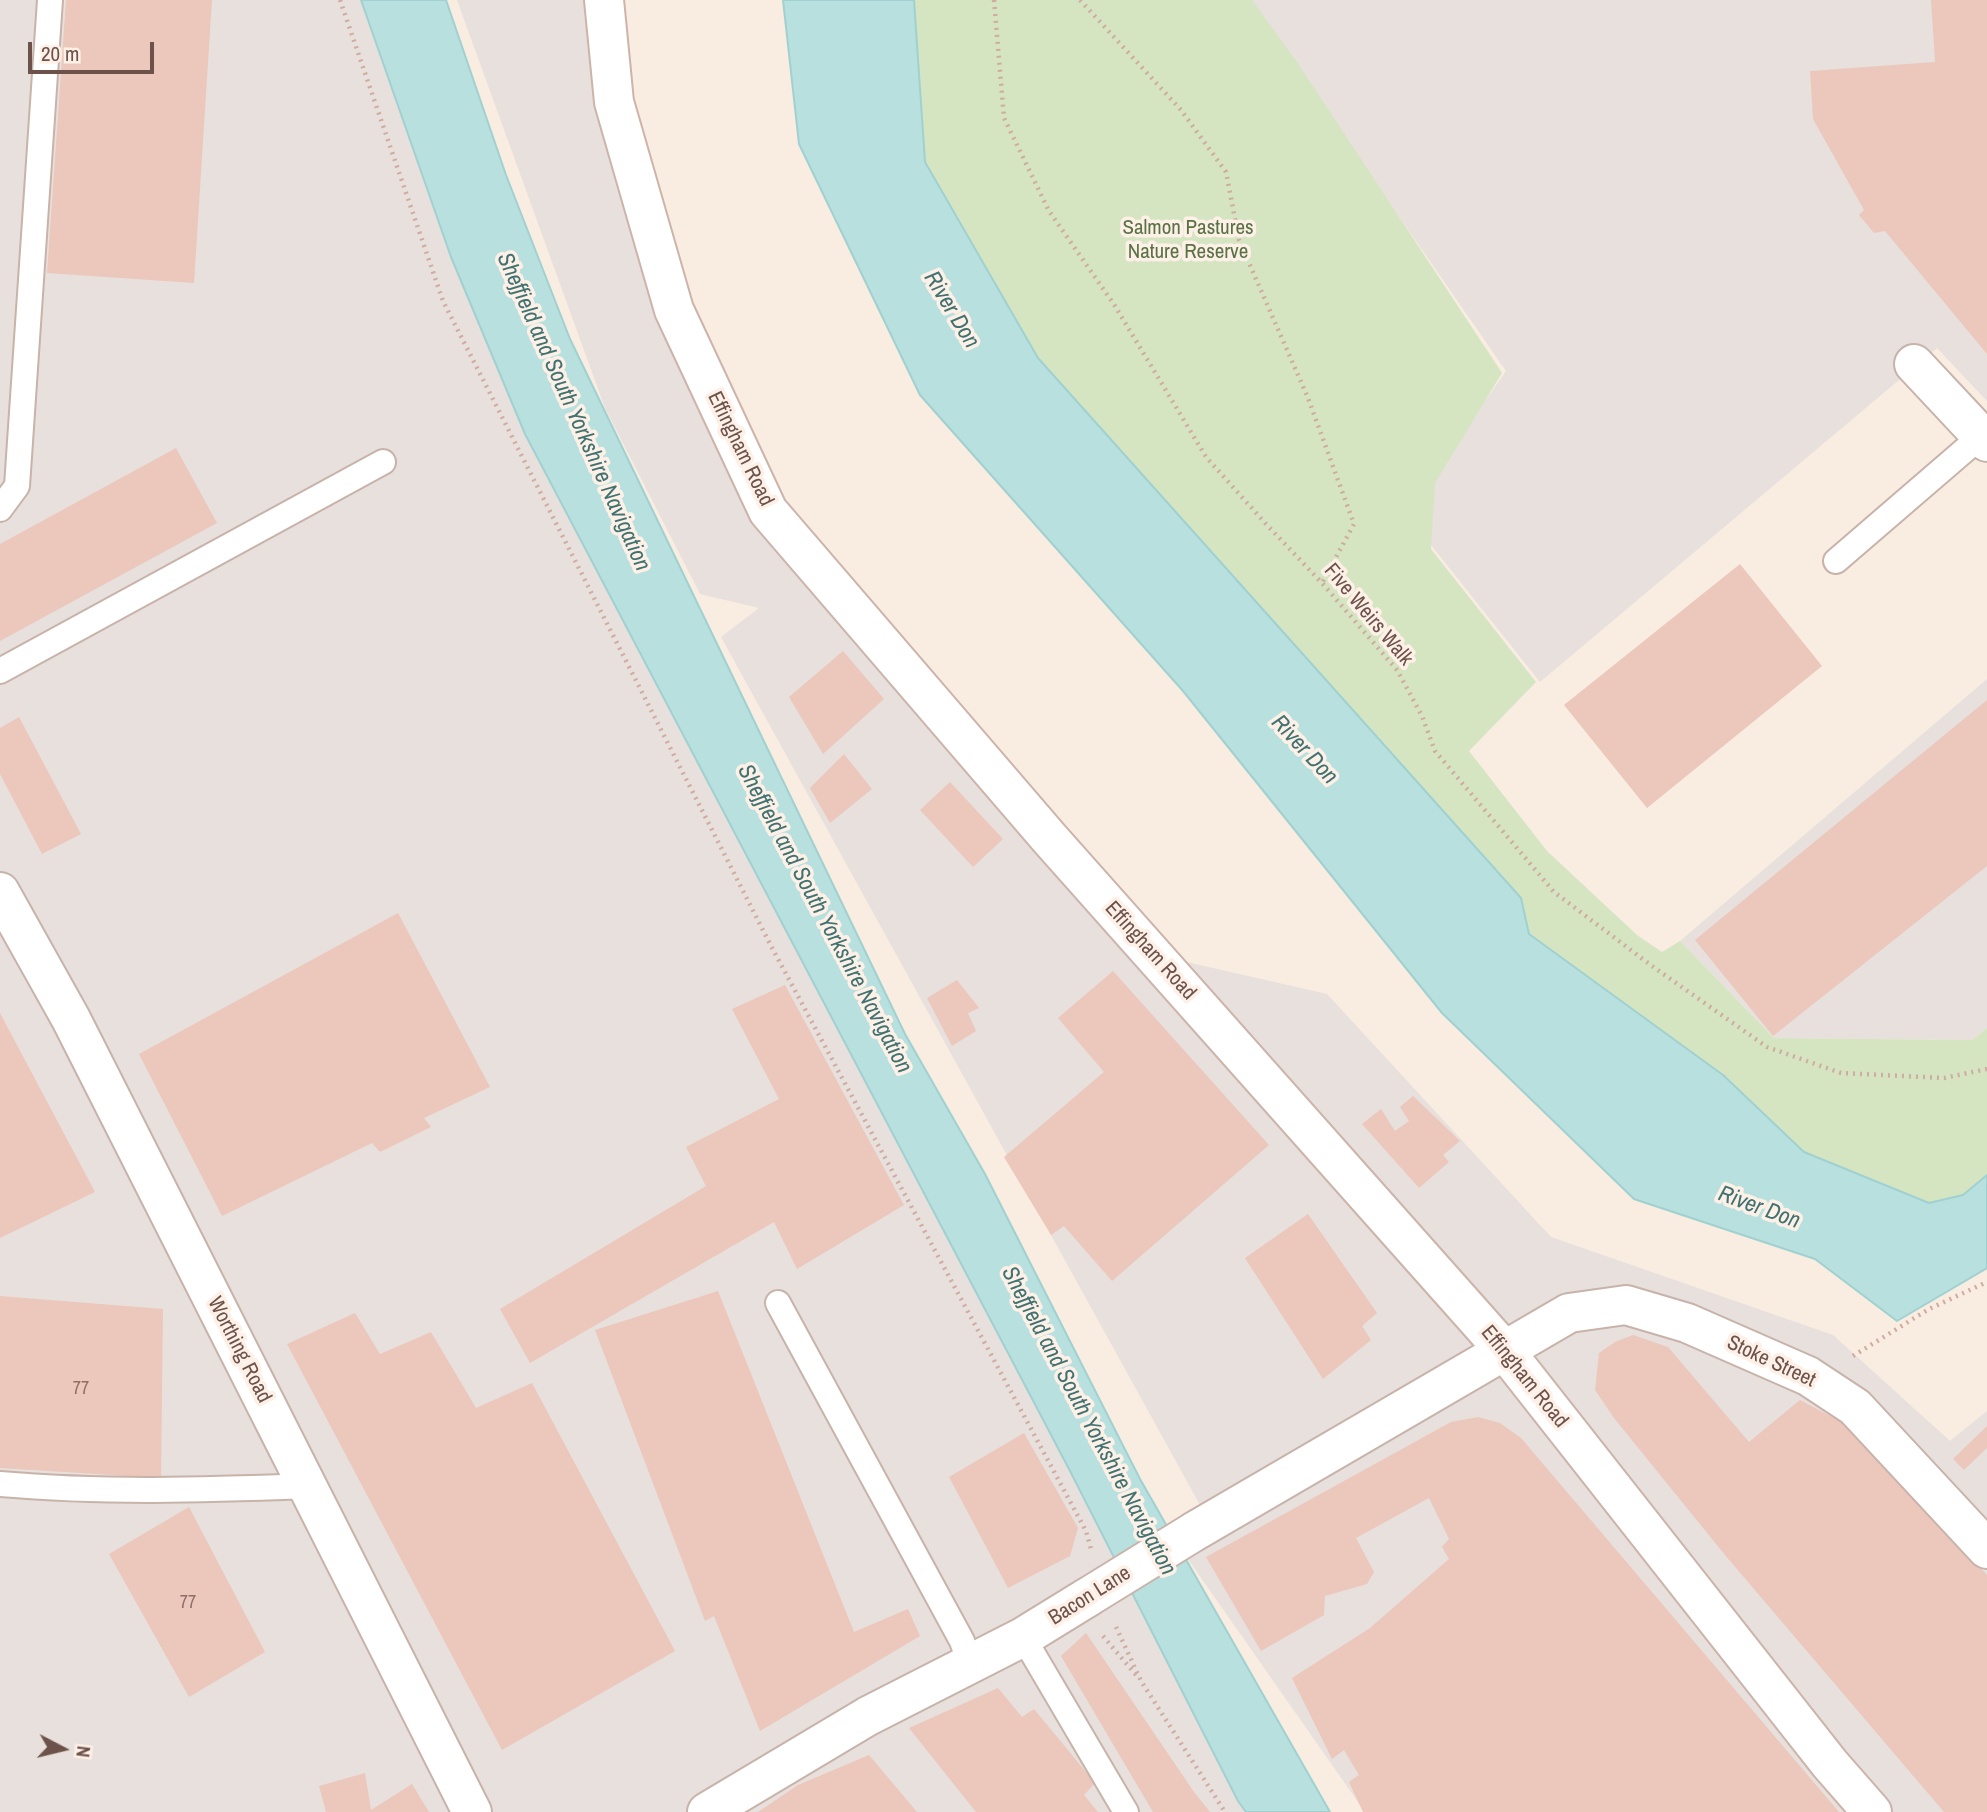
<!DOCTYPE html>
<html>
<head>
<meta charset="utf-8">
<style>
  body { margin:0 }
  #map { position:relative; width:1987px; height:1812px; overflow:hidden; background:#f9ece1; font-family:"Archivo Narrow",sans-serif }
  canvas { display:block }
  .north { position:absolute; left:28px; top:1714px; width:70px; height:70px; -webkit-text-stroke:5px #fdf0e7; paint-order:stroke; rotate:97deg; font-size:19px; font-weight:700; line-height:28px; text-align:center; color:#6d524b }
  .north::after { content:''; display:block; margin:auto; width:24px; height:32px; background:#6d524b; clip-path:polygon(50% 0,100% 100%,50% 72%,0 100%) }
  .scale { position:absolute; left:28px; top:42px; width:126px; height:32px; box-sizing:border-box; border:4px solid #6d524b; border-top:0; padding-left:9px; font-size:21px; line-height:24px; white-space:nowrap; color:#6d524b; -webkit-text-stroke:5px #fdf0e7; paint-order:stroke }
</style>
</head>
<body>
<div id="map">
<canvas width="1987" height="1812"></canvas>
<div class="north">N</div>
<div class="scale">20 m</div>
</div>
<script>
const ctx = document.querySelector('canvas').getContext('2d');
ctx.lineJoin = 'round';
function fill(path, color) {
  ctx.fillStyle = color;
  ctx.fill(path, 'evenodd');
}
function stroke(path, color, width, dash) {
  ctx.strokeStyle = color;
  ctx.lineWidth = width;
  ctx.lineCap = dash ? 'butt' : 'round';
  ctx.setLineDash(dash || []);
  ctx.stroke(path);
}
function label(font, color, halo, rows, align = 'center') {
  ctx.font = font + ' "Archivo Narrow",sans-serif';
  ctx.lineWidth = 7;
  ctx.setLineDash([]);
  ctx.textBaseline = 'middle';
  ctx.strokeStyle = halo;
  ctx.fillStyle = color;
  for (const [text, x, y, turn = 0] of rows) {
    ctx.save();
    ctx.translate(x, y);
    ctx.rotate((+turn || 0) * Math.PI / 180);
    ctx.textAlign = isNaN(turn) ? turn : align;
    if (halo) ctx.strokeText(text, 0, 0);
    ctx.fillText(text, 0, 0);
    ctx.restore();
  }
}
fill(new Path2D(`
  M 0,0 L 361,0 L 451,257 L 525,434 L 1069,1469 L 1238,1801 L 1246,1812 L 0,1812 Z
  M 457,0 L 604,0 L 609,80 L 763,522 L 1134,950 L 1327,994 L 1551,1237 L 1833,1335 L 1950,1441 L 1987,1411 L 1987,1812 L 1365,1812 L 1178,1545 L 1205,1514 L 721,637 L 759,608 L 700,594 L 605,408 Z
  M 1249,0 L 1987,0 L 1987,401 L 1937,348 L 1540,682 L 1431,545 L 1429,481 L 1506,371 Z
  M 1987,679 L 1987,1028 L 1972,1040 L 1774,1038 L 1680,941 Z`), '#e8e0dc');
fill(new Path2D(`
  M 914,0 L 1252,0 L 1299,65 L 1502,373 L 1435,483 L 1431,549 L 1536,682 L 1469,751 L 1547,851 L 1637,935 L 1662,952 L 1680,941 L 1774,1038 L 1972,1040 L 1987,1028 L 1987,1175 L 1963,1195 L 1929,1203 L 1804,1152 L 1723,1075 L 1529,934 L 1520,897 L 1038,358 L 925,162 Z`), '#d5e5c2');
const water = new Path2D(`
  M 361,0 L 446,0 L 506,175 L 570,339 L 905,1034 L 985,1174 L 1140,1479 L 1330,1812 L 1246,1812 L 1238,1801 L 1069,1469 L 525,434 L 451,257 Z
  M 783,0 L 914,0 L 925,162 L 1038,358 L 1521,898 L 1529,934 L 1723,1075 L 1804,1152 L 1929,1203 L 1963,1195 L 1987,1175 L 1987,1268 L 1897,1321 L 1815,1259 L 1634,1199 L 1442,1013 L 1183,691 L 920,395 L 799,144 Z`);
fill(water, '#b8e0df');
stroke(water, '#a0d1d0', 2);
fill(new Path2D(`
  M 66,0 L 212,0 L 194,283 L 47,273 Z
  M 1931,0 L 1987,0 L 1987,354 L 1885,231 L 1874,233 L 1859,215 L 1864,210 L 1813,119 L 1810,71 L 1935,62 Z
  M 176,448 L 217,523 L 0,641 L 0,544 Z
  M 1740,564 L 1822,666 L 1647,808 L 1564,705 Z
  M 843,651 L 884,699 L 823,754 L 789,697 Z
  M 1987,700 L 1987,866 L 1773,1036 L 1695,940 Z
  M 19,717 L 81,834 L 42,854 L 0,774 L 0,728 Z
  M 844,754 L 872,789 L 830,823 L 810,788 Z
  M 950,782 L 1003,839 L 973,867 L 920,810 Z
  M 398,913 L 490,1087 L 424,1118 L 431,1127 L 380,1152 L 372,1143 L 222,1216 L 139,1054 Z
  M 1113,971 L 1269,1145 L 1112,1281 L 1064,1226 L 1051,1235 L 1004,1157 L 1104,1072 L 1058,1018 Z
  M 957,980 L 979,1008 L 968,1013 L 976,1031 L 952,1046 L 927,998 Z
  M 785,985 L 904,1205 L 797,1269 L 774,1222 L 530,1363 L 500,1309 L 706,1186 L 686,1147 L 779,1099 L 732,1009 Z
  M 0,1013 L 95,1192 L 0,1238 Z
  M 1413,1096 L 1460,1141 L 1443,1155 L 1449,1162 L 1419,1188 L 1362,1124 L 1381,1109 L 1395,1131 L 1409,1121 L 1400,1107 Z
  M 1308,1214 L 1377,1313 L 1362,1326 L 1371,1340 L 1323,1379 L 1245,1258 Z
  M 718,1291 L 854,1632 L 908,1609 L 920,1636 L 760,1731 L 714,1616 L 705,1621 L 595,1330 Z
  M 0,1296 L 163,1309 L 161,1478 L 0,1468 Z
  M 355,1313 L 380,1354 L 431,1332 L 476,1408 L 532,1383 L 675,1651 L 502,1750 L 287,1344 Z
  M 1633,1335 L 1668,1347 L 1749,1442 L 1800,1400 L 1851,1427 L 1987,1575 L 1987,1812 L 1944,1812 L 1725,1555 L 1614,1418 L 1595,1390 L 1599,1353 L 1615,1342 Z
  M 1478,1417 L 1500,1423 L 1521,1438 L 1839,1812 L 1363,1812 L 1349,1782 L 1359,1775 L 1344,1750 L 1332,1759 L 1292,1678 L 1370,1628 L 1449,1559 L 1442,1547 L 1449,1539 L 1429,1498 L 1356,1538 L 1374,1572 L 1367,1584 L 1325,1596 L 1324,1615 L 1261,1651 L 1206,1557 L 1451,1422 Z
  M 1987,1426 L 1987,1448 L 1964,1470 L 1953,1459 Z
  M 1024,1433 L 1078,1528 L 1070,1556 L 1008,1588 L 949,1477 Z
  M 189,1507 L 265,1652 L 189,1697 L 109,1554 Z
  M 1086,1633 L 1194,1792 L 1210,1812 L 1153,1812 L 1061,1656 Z
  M 998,1688 L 1022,1717 L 1034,1709 L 1095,1783 L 1084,1795 L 1098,1812 L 976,1812 L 909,1728 Z
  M 869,1755 L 917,1812 L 758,1812 L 798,1785 Z
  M 365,1773 L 371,1810 L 412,1784 L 429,1812 L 326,1812 L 319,1786 Z`), '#ecc7bc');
const service = new Path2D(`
  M 0,509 L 17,486 L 50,0
  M 1836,561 L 1981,436
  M 0,671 L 383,462
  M 778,1303 L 962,1641 L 970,1664
  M 0,1484 C 103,1493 204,1490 307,1486
  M 1023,1637 L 1126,1812`);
const minor = new Path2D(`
  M 1914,364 L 1987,442
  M 0,892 L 71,1019 L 472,1812
  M 1195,1531 L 1569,1313 L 1626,1305 L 1687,1323 L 1808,1376 L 1855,1407 L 1987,1549
  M 707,1812 L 868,1716 L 1023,1637 L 1088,1597`);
const secondary = new Path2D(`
  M 604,0 L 614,102 L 674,310 L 768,511 L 1050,839 L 1505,1351 L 1830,1764 L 1872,1812`);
stroke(service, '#c8b3aa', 28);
stroke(minor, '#c8b3aa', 42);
stroke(secondary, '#cdb4aa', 42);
stroke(new Path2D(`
  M 340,0 L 443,301 L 771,946 L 1086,1531 L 1091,1549
  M 994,0 L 1004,118 L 1049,211 L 1115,306 L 1206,457 L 1266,524 L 1322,583 L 1397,670 L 1422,716 L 1435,751 L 1554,892 L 1652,966 L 1767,1047 L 1841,1073 L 1944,1078 L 1987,1069
  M 1080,0 L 1181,110 L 1226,172 L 1239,240 L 1308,398 L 1354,524 L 1322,583
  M 1853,1356 L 1929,1309 L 1987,1282
  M 1116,1627 L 1141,1681 L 1225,1812
  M 1103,1636 L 1136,1675`), '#d0aba0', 4.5, [2, 5]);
stroke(service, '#fff', 24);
stroke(minor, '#fff', 38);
stroke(secondary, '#fff', 38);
const minorBridge = new Path2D(`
  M 1088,1597 L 1195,1531`);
stroke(minorBridge, '#c8b3aa', 42, []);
stroke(minorBridge, '#fff', 38);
label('18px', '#8d6f67', null, [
  ["77",81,1389],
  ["77",188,1603]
]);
label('21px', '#597244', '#fdf0e7', [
  ["Salmon Pastures",1188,228],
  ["Nature Reserve",1188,252]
]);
label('21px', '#6d524b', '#fdf0e7', [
  ["Effingham Road",740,449,64],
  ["Five Weirs Walk",1368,615,50],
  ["Effingham Road",1150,951,48],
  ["Worthing Road",239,1350,63],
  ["Stoke Street",1771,1362,25],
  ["Effingham Road",1524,1377,51],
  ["Bacon Lane",1090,1596,-32]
]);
label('italic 23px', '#417272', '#fdf0e7', [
  ["River Don",951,310,59],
  ["Sheffield and South Yorkshire Navigation",573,412,66],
  ["River Don",1304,750,47],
  ["Sheffield and South Yorkshire Navigation",824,919,62],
  ["River Don",1759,1208,20],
  ["Sheffield and South Yorkshire Navigation",1088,1421,62]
]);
</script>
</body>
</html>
